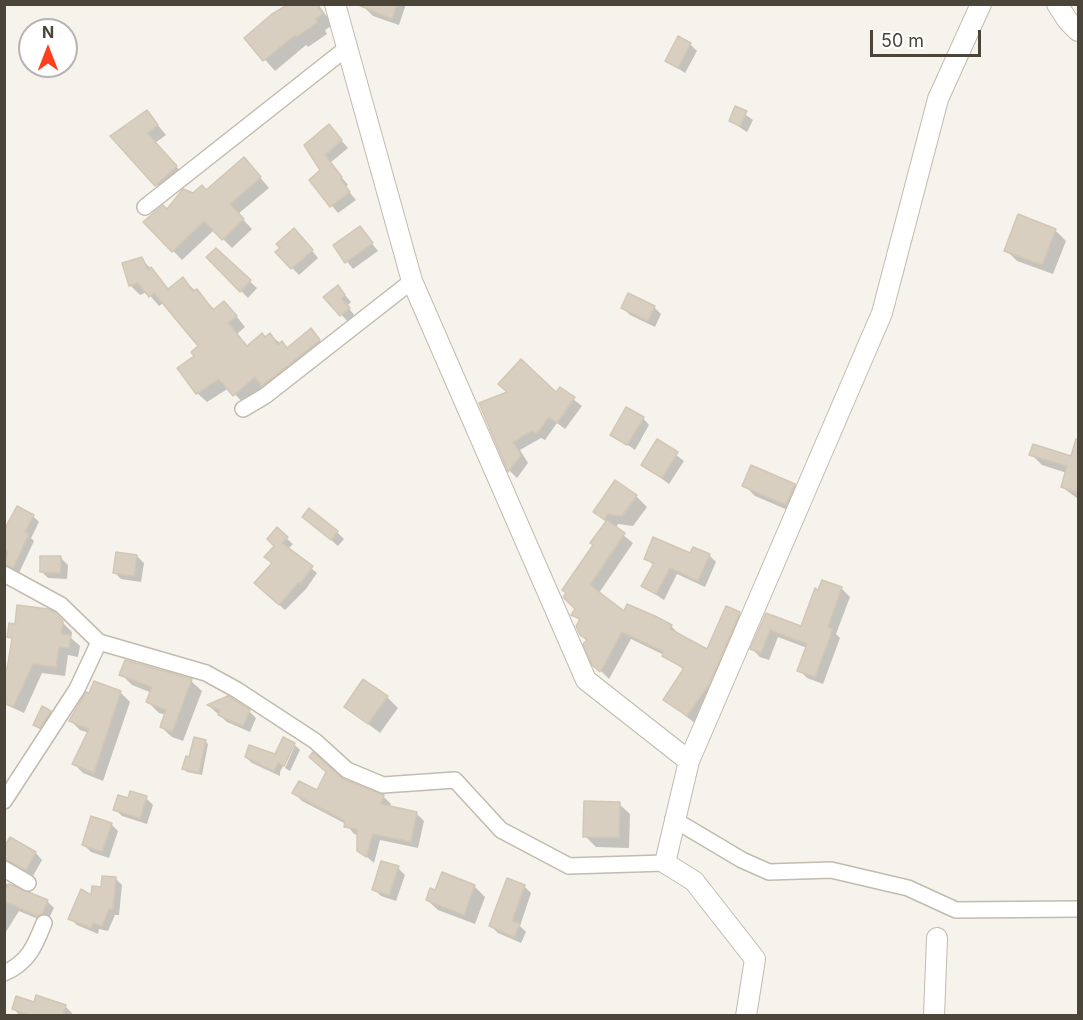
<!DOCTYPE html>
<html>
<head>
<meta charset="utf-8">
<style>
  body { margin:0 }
  #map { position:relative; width:1083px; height:1020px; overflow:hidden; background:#f6f3ec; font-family:Inter,sans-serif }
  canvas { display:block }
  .frame { position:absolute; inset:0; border:6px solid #4b4439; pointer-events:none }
  .north { position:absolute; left:18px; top:18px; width:60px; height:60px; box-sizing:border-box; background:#fff; border:2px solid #b7b4b0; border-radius:50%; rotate:0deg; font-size:16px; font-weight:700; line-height:24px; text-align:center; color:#4b4439 }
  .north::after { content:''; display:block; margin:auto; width:21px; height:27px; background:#fc3f1d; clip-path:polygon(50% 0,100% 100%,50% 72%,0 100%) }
  .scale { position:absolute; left:870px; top:30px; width:111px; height:27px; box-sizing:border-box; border:3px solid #4b4439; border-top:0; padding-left:8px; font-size:18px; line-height:21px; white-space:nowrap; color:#4b4439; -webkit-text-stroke:4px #fff; paint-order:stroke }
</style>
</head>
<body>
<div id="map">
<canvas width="1083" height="1020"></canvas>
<div class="frame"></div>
<div class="north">N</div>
<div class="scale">50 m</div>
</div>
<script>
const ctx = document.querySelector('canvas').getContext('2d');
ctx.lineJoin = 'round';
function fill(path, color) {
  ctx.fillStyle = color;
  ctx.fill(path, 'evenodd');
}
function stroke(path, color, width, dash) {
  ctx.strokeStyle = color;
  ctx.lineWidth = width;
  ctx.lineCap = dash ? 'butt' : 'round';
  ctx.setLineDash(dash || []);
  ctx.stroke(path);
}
fill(new Path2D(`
  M 290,4 L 318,4 L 333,25 L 325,30 L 327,34 L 308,47 L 306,45 L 275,71 L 246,38 Z
  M 368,4 L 406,4 L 399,25 L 373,16 L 366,9 Z
  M 690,44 L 697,51 L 685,73 L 667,61 Z
  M 736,108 L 753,120 L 747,132 L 730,121 Z
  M 147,112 L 166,135 L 155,143 L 185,176 L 165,194 L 112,137 Z
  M 335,133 L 348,148 L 330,163 L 348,185 L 345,187 L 356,200 L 338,213 L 311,181 L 322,171 L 306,146 Z
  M 253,169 L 269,188 L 238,214 L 252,229 L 232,248 L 214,230 L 182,260 L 145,222 L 194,195 L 206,192 Z
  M 361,230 L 378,251 L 353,269 L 335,246 Z
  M 1055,230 L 1066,241 L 1053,274 L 1017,261 L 1006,250 Z
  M 301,237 L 318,258 L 299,275 L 277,252 Z
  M 216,250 L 257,288 L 248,298 L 208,257 Z
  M 142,259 L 169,290 L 183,279 L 215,310 L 233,312 L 245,327 L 237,334 L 248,347 L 270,335 L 288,349 L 311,330 L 329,351 L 272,394 L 264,387 L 244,404 L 229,388 L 207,402 L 197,393 L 196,356 L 200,346 L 163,303 L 159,306 L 147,292 L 140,295 L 130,285 Z
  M 344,294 L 351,302 L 347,306 L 355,316 L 348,322 L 326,297 Z
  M 654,307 L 661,314 L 655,327 L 630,315 L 623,308 Z
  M 560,389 L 582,406 L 565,429 L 557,423 L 545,440 L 541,438 L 520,450 L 528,463 L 517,478 L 510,471 L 481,404 L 509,393 L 556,394 Z
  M 643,418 L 649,425 L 635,450 L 612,434 Z
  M 658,441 L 684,461 L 669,484 L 643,465 Z
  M 1034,446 L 1078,460 L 1078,499 L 1062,487 L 1067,473 L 1042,465 L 1031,454 Z
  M 744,485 L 795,485 L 805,496 L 797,514 L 755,496 Z
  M 636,496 L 647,507 L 633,526 L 618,524 L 616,529 L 633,543 L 599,593 L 625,613 L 671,626 L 680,635 L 708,651 L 739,613 L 748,621 L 696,724 L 665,700 L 684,670 L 664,655 L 631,639 L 609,679 L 594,664 L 588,642 L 581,635 L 580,621 L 573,614 L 576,610 L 565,598 L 607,523 L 595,512 Z
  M 33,516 L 39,522 L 31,538 L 34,541 L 19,573 L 4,568 L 4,534 Z
  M 311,523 L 337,532 L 344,539 L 338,546 Z
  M 277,530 L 293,544 L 288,549 L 317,573 L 306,589 L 285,610 L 262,589 L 273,564 Z
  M 694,549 L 709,555 L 716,562 L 705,587 L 677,574 L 664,600 L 643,586 L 654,566 L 646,558 L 691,555 Z
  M 137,556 L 144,563 L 141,582 L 121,579 L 114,572 Z
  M 61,558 L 68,565 L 67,579 L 48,578 L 41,571 Z
  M 823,582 L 842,589 L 850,597 L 836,634 L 840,638 L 823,684 L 807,678 L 799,670 L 807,648 L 778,637 L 769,660 L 760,657 L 752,649 L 767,615 L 802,628 Z
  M 62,622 L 72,632 L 71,638 L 80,646 L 78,657 L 68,655 L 65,676 L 42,673 L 24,713 L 4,704 L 4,670 L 9,672 L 13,641 L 9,637 L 16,625 Z
  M 121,674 L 191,681 L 202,691 L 183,741 L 172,737 L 161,727 L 166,715 L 159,713 L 148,702 L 152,693 L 132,685 Z
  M 95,683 L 121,693 L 130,702 L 103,781 L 83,773 L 74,764 L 89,733 L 80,730 L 71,721 L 90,695 Z
  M 387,697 L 398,708 L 380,733 L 346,707 Z
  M 209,706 L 249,711 L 256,718 L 250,732 L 227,722 Z
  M 50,712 L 57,719 L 42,731 L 35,725 Z
  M 284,739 L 294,744 L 280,772 L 280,776 L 252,763 L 246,757 L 276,756 Z
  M 205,741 L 208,744 L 202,775 L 187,772 L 184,769 Z
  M 295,745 L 300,750 L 290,771 L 285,768 Z
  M 342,780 L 383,796 L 391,804 L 389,808 L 416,813 L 424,821 L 418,848 L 380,840 L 374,863 L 359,850 L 358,835 L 354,834 L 346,824 L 302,801 L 294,793 L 317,792 Z
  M 146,798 L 153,805 L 147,824 L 122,816 L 115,809 L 129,799 Z
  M 619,804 L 630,814 L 629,848 L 596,847 L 585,836 Z
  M 111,824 L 118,831 L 109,858 L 91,852 L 84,845 Z
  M 4,850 L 36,853 L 42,860 L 33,876 L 12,865 L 4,869 Z
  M 398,868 L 405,875 L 396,901 L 381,896 L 374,889 Z
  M 116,879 L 122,885 L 119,915 L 115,915 L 108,931 L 99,929 L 98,934 L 77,925 L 70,918 Z
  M 4,882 L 22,893 L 47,901 L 54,908 L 48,920 L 45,922 L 19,911 L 4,935 Z
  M 474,886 L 485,897 L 475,924 L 438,910 L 427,900 Z
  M 524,886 L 531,893 L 520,926 L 526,932 L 521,943 L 498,933 L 491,926 Z
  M 35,1004 L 65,1006 L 72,1013 L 71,1016 L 20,1016 L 14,1009 Z`), '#0003');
const building = new Path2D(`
  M 289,4 L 316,4 L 323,14 L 315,19 L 318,22 L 296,37 L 295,35 L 263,61 L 244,38 L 272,14 Z
  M 356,4 L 397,4 L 392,19 Z
  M 678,36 L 691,43 L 678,68 L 665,61 Z
  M 735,106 L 747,111 L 740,126 L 729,121 Z
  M 147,110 L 158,125 L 147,133 L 177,166 L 155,186 L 110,136 Z
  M 329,124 L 342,140 L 325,155 L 342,177 L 340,179 L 350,192 L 330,207 L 309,180 L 320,170 L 304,145 Z
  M 244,157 L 261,177 L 230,204 L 244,219 L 222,240 L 204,221 L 172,252 L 143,222 L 163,205 L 167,209 L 183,189 L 193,193 L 202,185 L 206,190 Z
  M 1018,214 L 1056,229 L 1042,265 L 1004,251 Z
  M 360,226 L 373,243 L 345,263 L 333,245 Z
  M 294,228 L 313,250 L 291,269 L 275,252 L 280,248 L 276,244 Z
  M 216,248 L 251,280 L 240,292 L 206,257 Z
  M 142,257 L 148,270 L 151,267 L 168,289 L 183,277 L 193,291 L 197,289 L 213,310 L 224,301 L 237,316 L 228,323 L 247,346 L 262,333 L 265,337 L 270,333 L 278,345 L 282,341 L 287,348 L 311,328 L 320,340 L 262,386 L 255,377 L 233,396 L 219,379 L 196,394 L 177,368 L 194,356 L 191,352 L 198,346 L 154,293 L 149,297 L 138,283 L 129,286 L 122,263 Z
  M 338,285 L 345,295 L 341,298 L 350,308 L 340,316 L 323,297 Z
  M 628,293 L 655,306 L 648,321 L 621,308 Z
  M 521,359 L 556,392 L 560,387 L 575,397 L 557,423 L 549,417 L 536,434 L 532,431 L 513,442 L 521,455 L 508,472 L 479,403 L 507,392 L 498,384 Z
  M 626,407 L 644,417 L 627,445 L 610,435 Z
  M 657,439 L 678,452 L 662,478 L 641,465 Z
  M 1076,439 L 1078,440 L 1078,493 L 1061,487 L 1067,466 L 1029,455 L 1033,444 L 1071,456 Z
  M 751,465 L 795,484 L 786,505 L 742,486 Z
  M 615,480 L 637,495 L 622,516 L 607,514 L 605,520 L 593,512 Z
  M 17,506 L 34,515 L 25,532 L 29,534 L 13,568 L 4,564 L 8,552 L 4,551 L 4,530 Z
  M 309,508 L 338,531 L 331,540 L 302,517 Z
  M 607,520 L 625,533 L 590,585 L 624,611 L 627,604 L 655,616 L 672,625 L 670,629 L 707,649 L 726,606 L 740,612 L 710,683 L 687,716 L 663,700 L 684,668 L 662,656 L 664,652 L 622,632 L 600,672 L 592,665 L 583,644 L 587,640 L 580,635 L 576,626 L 580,619 L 571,615 L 575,609 L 563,597 L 566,593 L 562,590 L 593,545 L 590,543 Z
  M 277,527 L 288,537 L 282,543 L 313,566 L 300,584 L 298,583 L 279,605 L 254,583 L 272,563 L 264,557 L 274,546 L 267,539 Z
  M 653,537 L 690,553 L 693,547 L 710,554 L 698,581 L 670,568 L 656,594 L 641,586 L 654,563 L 644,559 Z
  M 116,552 L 137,555 L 134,576 L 113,573 Z
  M 40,556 L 61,556 L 60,573 L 40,572 Z
  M 822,580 L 842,587 L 828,627 L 833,629 L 815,677 L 797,671 L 807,644 L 770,630 L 761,653 L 750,649 L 766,613 L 801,626 L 815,588 L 818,590 Z
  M 17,605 L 48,609 L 55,613 L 63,621 L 61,634 L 71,635 L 69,648 L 59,647 L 56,667 L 33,664 L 13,707 L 4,703 L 4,668 L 7,669 L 12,638 L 7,637 L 9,623 L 15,624 Z
  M 125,660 L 192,679 L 172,732 L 160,727 L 166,710 L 146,702 L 152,687 L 119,675 Z
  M 363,679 L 388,696 L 368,724 L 344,707 Z
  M 94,681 L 121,691 L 94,773 L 72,764 L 89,729 L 69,721 L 86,692 L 89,693 Z
  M 228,696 L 250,710 L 243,726 L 218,715 L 220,710 L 207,705 Z
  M 42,706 L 51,711 L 40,728 L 33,725 Z
  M 194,737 L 206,740 L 199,773 L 182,769 L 186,756 L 189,757 Z
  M 283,737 L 295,743 L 284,766 L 278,763 L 274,771 L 245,757 L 249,745 L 275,754 Z
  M 313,752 L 343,779 L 384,795 L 381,804 L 417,812 L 411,842 L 373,834 L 366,857 L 357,851 L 357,829 L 344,827 L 345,821 L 292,793 L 299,781 L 317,790 L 326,772 L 309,757 Z
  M 130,791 L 147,796 L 140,818 L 113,810 L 118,795 L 128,798 Z
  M 584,801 L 620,802 L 619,837 L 583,837 Z
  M 91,816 L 112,823 L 102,852 L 82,845 Z
  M 10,837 L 36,852 L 26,870 L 4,859 L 4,847 Z
  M 381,861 L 399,866 L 389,895 L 372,890 Z
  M 442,872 L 475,885 L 464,915 L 426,900 L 430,888 L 435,890 Z
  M 102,876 L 116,877 L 113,909 L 109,909 L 102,926 L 93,923 L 91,928 L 68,919 L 81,889 L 91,895 L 92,886 L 101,887 Z
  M 507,878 L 525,885 L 512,921 L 520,924 L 514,937 L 489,926 Z
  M 9,884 L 48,900 L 42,914 L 37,916 L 4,901 L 4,891 Z
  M 36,995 L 66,1005 L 63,1016 L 32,1016 L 12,1009 L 16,996 L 34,1002 Z`);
fill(building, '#d8cfc1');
stroke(building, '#d3c7b4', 1.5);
const minor = new Path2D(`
  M 145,207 L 348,47
  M 243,409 L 265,396 L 412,281
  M 4,574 L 61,605 L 99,642 L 206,673 L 237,690 L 315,741 L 347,770 L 383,785 L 455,780 L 501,830 L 569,866 L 665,863
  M 4,801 L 77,689 L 99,642
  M 673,819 L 742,860 L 769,872 L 831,870 L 908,888 L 956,910 L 1078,909
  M 4,869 L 28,883
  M 4,973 C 28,963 35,946 44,923`);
const tertiary = new Path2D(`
  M 335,4 L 412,281 L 586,680 L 689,761
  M 1057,4 L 1068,21 L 1078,31
  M 746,1016 L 755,959 L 694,881 L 665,863 L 689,761 L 882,313 L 938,99 L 981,4
  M 934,1016 L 937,938`);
stroke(minor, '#c2bbae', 18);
stroke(tertiary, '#c2bbae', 22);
stroke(minor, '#fff', 15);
stroke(tertiary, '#fff', 20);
</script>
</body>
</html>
